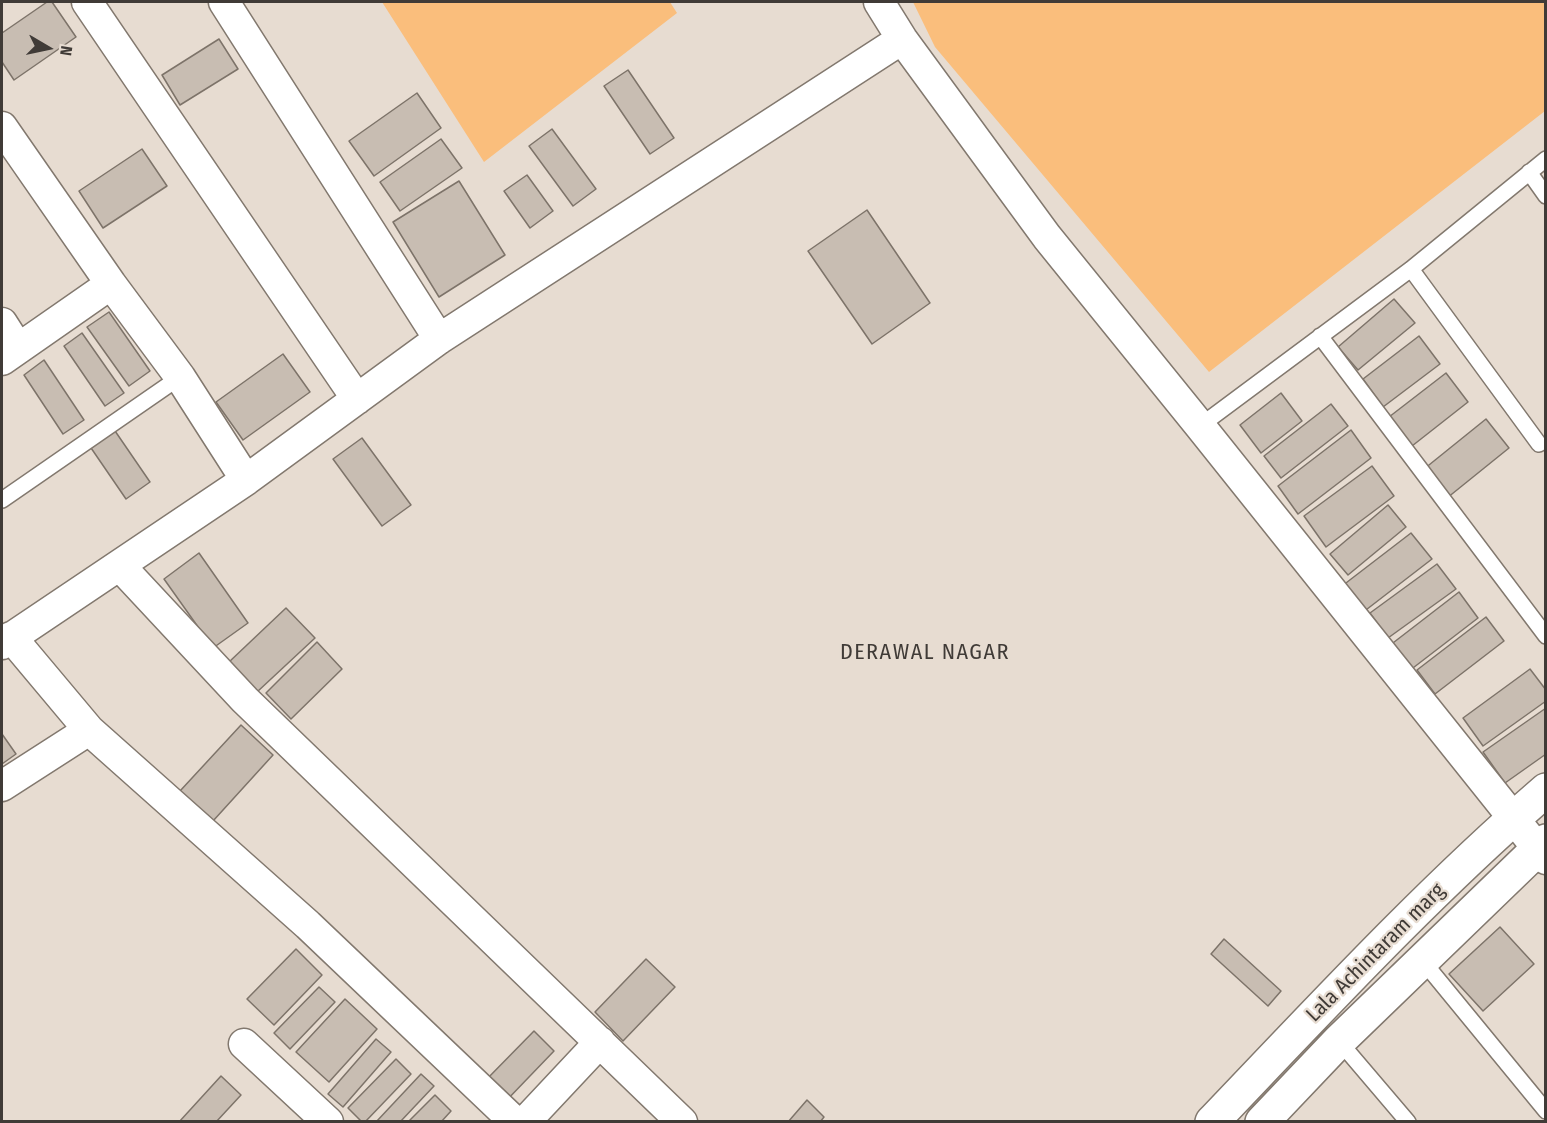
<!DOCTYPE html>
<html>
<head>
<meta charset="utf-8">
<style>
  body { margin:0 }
  #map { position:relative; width:1547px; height:1123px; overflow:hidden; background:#e7dcd1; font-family:"Fira Sans Condensed",sans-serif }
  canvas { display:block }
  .frame { position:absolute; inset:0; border:3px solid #403b37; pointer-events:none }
  .north { position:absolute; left:18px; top:18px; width:60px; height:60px; -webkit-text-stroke:4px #e7dcd1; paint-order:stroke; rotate:99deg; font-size:16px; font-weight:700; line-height:24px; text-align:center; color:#403b37 }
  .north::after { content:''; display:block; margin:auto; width:21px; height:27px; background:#403b37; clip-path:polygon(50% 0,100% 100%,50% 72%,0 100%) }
</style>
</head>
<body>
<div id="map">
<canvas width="1547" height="1123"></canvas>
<div class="frame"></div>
<div class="north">N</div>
</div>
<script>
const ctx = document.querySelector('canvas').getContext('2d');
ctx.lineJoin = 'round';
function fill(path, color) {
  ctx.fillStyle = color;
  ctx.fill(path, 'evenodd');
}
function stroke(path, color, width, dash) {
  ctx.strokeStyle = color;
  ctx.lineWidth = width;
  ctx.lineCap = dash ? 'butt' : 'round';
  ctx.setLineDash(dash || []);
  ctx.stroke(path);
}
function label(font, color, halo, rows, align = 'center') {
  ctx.font = font + ' "Fira Sans Condensed",sans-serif';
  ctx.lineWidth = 4.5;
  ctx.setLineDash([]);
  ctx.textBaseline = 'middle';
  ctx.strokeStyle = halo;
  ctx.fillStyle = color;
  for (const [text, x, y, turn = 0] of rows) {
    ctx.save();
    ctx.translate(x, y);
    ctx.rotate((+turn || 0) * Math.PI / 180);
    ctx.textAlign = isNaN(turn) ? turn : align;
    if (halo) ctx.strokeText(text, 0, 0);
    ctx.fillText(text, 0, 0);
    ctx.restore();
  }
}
fill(new Path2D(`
  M 382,2 L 670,2 L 677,13 L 484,162 Z
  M 913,2 L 1545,2 L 1545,111 L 1209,372 L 935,47 Z`), '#fabe7c');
const building = new Path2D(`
  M 47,2 L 52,2 L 76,37 L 14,80 L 2,62 L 2,33 Z
  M 219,39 L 238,69 L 180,105 L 162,75 Z
  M 628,70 L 674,138 L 650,154 L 604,86 Z
  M 417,93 L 441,128 L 374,176 L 349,141 Z
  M 552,129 L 596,189 L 573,206 L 529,146 Z
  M 441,139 L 462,168 L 400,211 L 380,182 Z
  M 142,149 L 167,186 L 103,228 L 79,191 Z
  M 527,175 L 553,211 L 530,228 L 504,191 Z
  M 459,181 L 505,255 L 439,297 L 393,222 Z
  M 867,210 L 930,303 L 872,344 L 808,251 Z
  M 1394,299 L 1415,323 L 1358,370 L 1338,347 Z
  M 109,312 L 150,371 L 129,386 L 87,327 Z
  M 82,333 L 124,393 L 105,406 L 64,346 Z
  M 1419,336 L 1440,364 L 1383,407 L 1363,379 Z
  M 283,354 L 310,392 L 243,440 L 216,402 Z
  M 44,360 L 84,420 L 63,434 L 24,375 Z
  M 1446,373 L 1468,402 L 1412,446 L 1389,417 Z
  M 1281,393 L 1302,421 L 1261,453 L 1240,425 Z
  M 1331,404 L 1348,426 L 1281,478 L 1264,456 Z
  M 1486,419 L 1509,448 L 1447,498 L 1424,469 Z
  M 113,428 L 150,482 L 126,499 L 89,445 Z
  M 1351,430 L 1371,458 L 1298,514 L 1278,486 Z
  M 362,438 L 411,505 L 382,526 L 333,459 Z
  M 1372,466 L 1394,496 L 1326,547 L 1304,516 Z
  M 1388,505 L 1406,527 L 1348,575 L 1330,554 Z
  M 1411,533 L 1432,559 L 1362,613 L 1342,586 Z
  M 199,553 L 248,623 L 213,648 L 164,579 Z
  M 1437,564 L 1456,589 L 1388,638 L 1370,613 Z
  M 1459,592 L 1478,618 L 1409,671 L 1389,646 Z
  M 286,608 L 315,638 L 257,692 L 229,662 Z
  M 1486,617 L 1504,641 L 1435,694 L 1417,670 Z
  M 317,642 L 342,669 L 291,719 L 266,693 Z
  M 1530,669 L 1546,690 L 1546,701 L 1483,746 L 1463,718 Z
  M 1546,708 L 1546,754 L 1505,783 L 1483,752 Z
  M 241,725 L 273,755 L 213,821 L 180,791 Z
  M 2,734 L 16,754 L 2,764 Z
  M 1500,927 L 1534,964 L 1483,1011 L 1449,974 Z
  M 1224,939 L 1281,991 L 1268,1006 L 1211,954 Z
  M 296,949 L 322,975 L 274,1025 L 247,999 Z
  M 646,959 L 675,987 L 623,1041 L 595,1012 Z
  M 319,987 L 335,1002 L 290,1049 L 274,1033 Z
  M 345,999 L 377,1029 L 329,1082 L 296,1052 Z
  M 534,1031 L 554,1051 L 504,1103 L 483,1083 Z
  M 376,1039 L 391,1052 L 343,1107 L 328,1094 Z
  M 396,1059 L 411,1074 L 365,1122 L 362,1122 L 348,1108 Z
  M 421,1074 L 434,1086 L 400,1122 L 376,1122 Z
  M 221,1076 L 241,1095 L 216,1122 L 179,1122 Z
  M 435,1095 L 451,1111 L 441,1122 L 408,1122 Z
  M 807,1100 L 824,1117 L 820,1122 L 788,1122 Z`);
fill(building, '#c8bdb2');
stroke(building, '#7d7369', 1.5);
const service = new Path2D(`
  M 1529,172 L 1546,196
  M 1411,269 L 1539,444
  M 1320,336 L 1546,636
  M 1200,426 L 1411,269 L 1546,159
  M 2,500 L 180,377
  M 1422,960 L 1546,1111
  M 1339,1041 L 1408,1122`);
const minor = new Path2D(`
  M 87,2 L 357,399
  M 224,2 L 439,339
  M 879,2 L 902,39 L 1047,237 L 1200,426 L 1546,859
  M 2,127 L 111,284 L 180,377 L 246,480
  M 2,323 L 18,348
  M 2,360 L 111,284
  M 120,566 L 245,700 L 682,1122
  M 11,637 L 89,730 L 308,925 L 515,1122
  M 2,644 L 246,480 L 439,339 L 902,39
  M 2,786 L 89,730
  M 244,1044 L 328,1122
  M 525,1122 L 600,1042`);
const tertiary = new Path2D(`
  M 1212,1122 C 1320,1009 1427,893 1546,790
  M 1262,1122 L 1339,1041 L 1546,841`);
stroke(service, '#82786e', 18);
stroke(minor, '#82786e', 33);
stroke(tertiary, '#82786e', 36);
stroke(service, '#fff', 15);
stroke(minor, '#fff', 30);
stroke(tertiary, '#fff', 33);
label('21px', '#403b37', '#e7dcd1', [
  ["Lala Achintaram marg",1376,953,-45]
]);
ctx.letterSpacing = '1.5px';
label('22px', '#403b37', '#e7dcd1', [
  ["DERAWAL NAGAR",925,653]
]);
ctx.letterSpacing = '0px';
</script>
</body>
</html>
